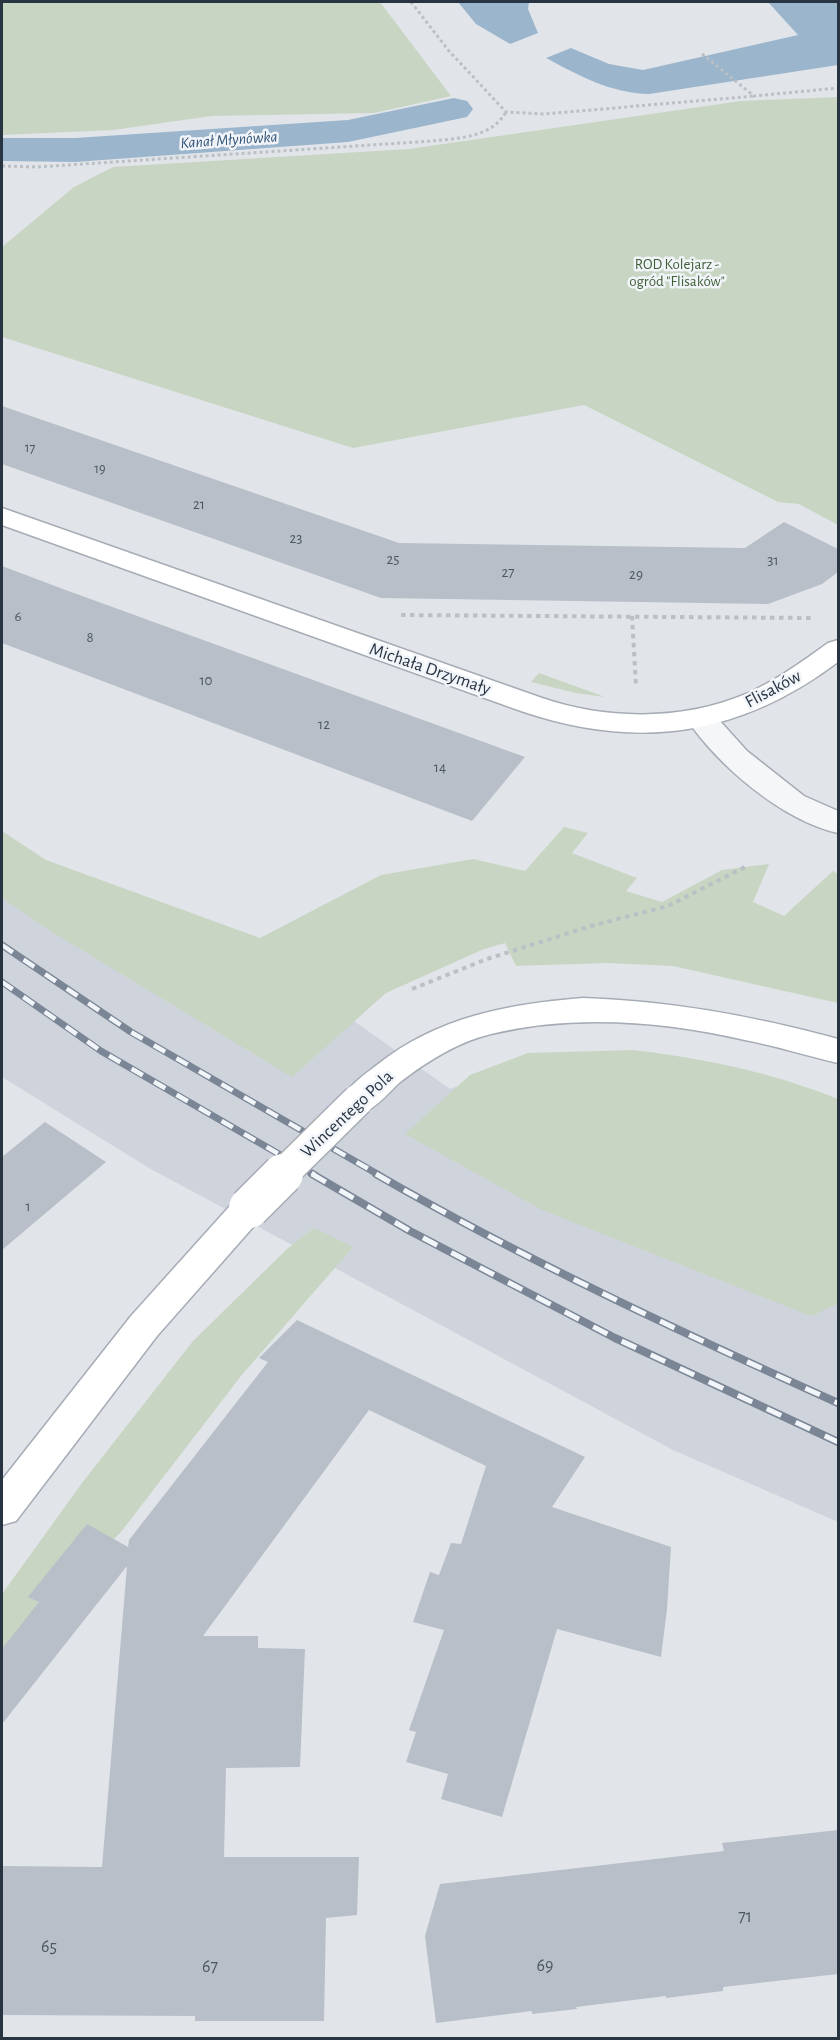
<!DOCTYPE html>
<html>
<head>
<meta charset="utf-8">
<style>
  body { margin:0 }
  #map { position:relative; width:840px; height:2040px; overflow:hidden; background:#e1e5ea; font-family:"Alegreya Sans",sans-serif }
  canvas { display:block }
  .frame { position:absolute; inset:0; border:3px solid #293443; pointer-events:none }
</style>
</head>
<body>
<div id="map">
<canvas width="840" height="2040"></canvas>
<div class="frame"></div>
</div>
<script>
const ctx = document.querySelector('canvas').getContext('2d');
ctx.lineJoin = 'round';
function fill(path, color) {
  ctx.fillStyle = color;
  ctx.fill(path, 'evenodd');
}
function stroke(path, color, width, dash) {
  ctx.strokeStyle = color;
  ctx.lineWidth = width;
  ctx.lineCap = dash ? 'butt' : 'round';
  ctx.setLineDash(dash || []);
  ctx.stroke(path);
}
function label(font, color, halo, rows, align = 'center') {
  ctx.font = font + ' "Alegreya Sans",sans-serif';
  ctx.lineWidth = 5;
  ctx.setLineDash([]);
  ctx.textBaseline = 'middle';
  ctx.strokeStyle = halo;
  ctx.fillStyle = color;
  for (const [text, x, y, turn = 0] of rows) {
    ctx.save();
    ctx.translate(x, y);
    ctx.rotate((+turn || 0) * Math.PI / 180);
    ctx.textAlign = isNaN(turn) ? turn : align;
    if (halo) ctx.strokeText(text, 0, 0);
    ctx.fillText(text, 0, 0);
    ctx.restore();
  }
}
fill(new Path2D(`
  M 2,849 L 258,953 L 450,1089 L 531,1059 L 838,1106 L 838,1522 L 673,1450 L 149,1168 L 2,1077 Z`), '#cfd4dc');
fill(new Path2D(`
  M 2,2 L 380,2 L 451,96 L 374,113 L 212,116 L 113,130 L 2,135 Z
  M 838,97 L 838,525 L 799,504 L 778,502 L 584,405 L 353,448 L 2,337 L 2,247 L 74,187 L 113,167 L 409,149 L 741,101 Z
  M 539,673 L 605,697 L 576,693 L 531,682 Z
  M 564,827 L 588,833 L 572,853 L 637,878 L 626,891 L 662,902 L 722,870 L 769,864 L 753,902 L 784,916 L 833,871 L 838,874 L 838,1003 L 673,966 L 607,963 L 516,966 L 505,943 L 484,949 L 386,993 L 292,1077 L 52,932 L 2,898 L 2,831 L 46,860 L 260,938 L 381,875 L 473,859 L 525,871 Z
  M 632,1050 C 703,1058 771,1072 838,1099 L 838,1304 L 811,1316 L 542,1210 L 405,1134 L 470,1075 L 528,1053 Z
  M 314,1228 L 353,1247 L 241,1376 L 121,1532 L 97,1556 L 2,1685 L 2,1594 L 82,1483 L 193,1341 L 287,1249 Z`), '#c8d5c2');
fill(new Path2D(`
  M 458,2 L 529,2 L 528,9 L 538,33 L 510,44 L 476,24 Z
  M 768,2 L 838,2 L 838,65 L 649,94 C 610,93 580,76 546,58 L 571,48 L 609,64 L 643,70 L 798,35 Z`), '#9bb5cc');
fill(new Path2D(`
  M 454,98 L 467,101 L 473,109 L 467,117 L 348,142 L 75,162 L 2,161 L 2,138 L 75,138 L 348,120 Z`), '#9bb5cc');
fill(new Path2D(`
  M 2,406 L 399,543 L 745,548 L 784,522 L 838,549 L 838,572 L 822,584 L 768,604 L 381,598 L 2,464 Z
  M 2,566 L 63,589 L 525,757 L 472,821 L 2,643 Z
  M 45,1122 L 106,1162 L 2,1250 L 2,1157 Z
  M 297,1320 L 585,1457 L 552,1507 L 671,1547 L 667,1609 L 661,1657 L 557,1629 L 502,1817 L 441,1799 L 448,1774 L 406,1762 L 416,1732 L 409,1730 L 444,1630 L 413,1622 L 430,1572 L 439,1575 L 451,1543 L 461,1544 L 486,1466 L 369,1410 L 203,1636 L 258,1636 L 258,1648 L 305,1649 L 300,1767 L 226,1768 L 224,1857 L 359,1857 L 357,1915 L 326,1918 L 324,2021 L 195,2021 L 195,2016 L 2,2015 L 2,1866 L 102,1867 L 127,1566 L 2,1724 L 2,1649 L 39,1602 L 28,1597 L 87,1524 L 128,1547 L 129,1540 L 268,1362 L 259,1358 Z
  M 838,1830 L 838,1974 L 723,1987 L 723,1991 L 666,1998 L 666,1996 L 576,2007 L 577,2009 L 532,2014 L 532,2011 L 436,2023 L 425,1936 L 440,1884 L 724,1851 L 722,1843 Z`), '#b8bfc8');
const street = new Path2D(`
  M 701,709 L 711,711 L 747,751 L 804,796 L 838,811 L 838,833 C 783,821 717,765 686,718 L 691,711 Z`);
const secondary = new Path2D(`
  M 2,508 L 542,698 C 606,720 682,721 746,694 C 775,681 802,662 828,643 L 838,640 L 838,662 C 739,736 639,751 521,711 L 2,525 Z
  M 583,998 C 671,1001 754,1016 838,1039 L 838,1063 C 807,1056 777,1046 745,1040 C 663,1021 574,1014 491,1034 C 457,1042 426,1062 399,1083 C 390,1091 379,1105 368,1110 C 360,1113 354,1111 346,1109 L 341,1100 C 349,1085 364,1075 377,1065 C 437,1017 508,1004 583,998 Z
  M 249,1194 L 261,1198 L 267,1208 L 261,1218 L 157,1336 L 16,1521 L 2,1525 L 2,1480 L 131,1316 L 237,1198 Z`);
stroke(street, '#a6acb5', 3);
stroke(secondary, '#a6acb5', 3);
stroke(new Path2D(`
  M 411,2 L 449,51 L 506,112 L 544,114 L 754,96
  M 702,54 L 754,96 L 838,88
  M 2,166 L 37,167 L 432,141 C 459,138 491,138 506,112`), '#bbc0c5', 3, [3, 3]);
stroke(new Path2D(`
  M 401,615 L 811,618
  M 632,616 L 636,686
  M 412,989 L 487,959 L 591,926 L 668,906 L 745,867`), '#bbc0c5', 4, [4.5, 4.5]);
fill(street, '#f4f6f8');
fill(secondary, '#fff');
const railFar1 = new Path2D(`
  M 2,945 L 131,1032 L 379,1175
  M 2,982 L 101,1051 L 315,1175`);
const rail = new Path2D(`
  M 312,1174 L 410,1231 L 615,1338 L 838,1442
  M 376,1174 C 525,1260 681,1332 838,1403`);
stroke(railFar1, '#7a8595', 7);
stroke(rail, '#7a8595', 8);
stroke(railFar1, '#f1f4f8', 4.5, [13]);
stroke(rail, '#f1f4f8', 5, [16]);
const secondaryBridgeFar1 = new Path2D(`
  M 282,1175 L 358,1100`);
const secondaryBridge = new Path2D(`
  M 249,1208 L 283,1174`);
stroke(secondaryBridgeFar1, '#a6acb5', 34, []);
stroke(secondaryBridge, '#a6acb5', 43, []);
stroke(secondaryBridgeFar1, '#fff', 31);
stroke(secondaryBridge, '#fff', 40);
label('14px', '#4d5764', null, [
  ["17",30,448],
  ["19",100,469]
]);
label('15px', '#3f5f35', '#f1f4f8', [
  ["ROD Kolejarz -",677,264],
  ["ogród \"Flisaków\"",677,281]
]);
label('15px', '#4d5764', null, [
  ["21",199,504],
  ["23",296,538],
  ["25",393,559],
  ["31",773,560],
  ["27",508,572],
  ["29",636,574],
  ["6",18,616],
  ["8",90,637],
  ["10",206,680],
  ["12",324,724],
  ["14",440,767],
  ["1",28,1206]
]);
label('italic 16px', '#315579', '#f1f4f8', [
  ["Kanał Młynówka",229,140,-4]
]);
label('18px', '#293443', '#f1f4f8', [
  ["Michała Drzymały",430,669,19],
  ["Flisaków",773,689,-28],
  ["Wincentego Pola",347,1114,-43]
]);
label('18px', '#4d5764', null, [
  ["71",745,1917],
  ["65",49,1947],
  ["69",545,1966],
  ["67",210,1967]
]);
</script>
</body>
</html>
